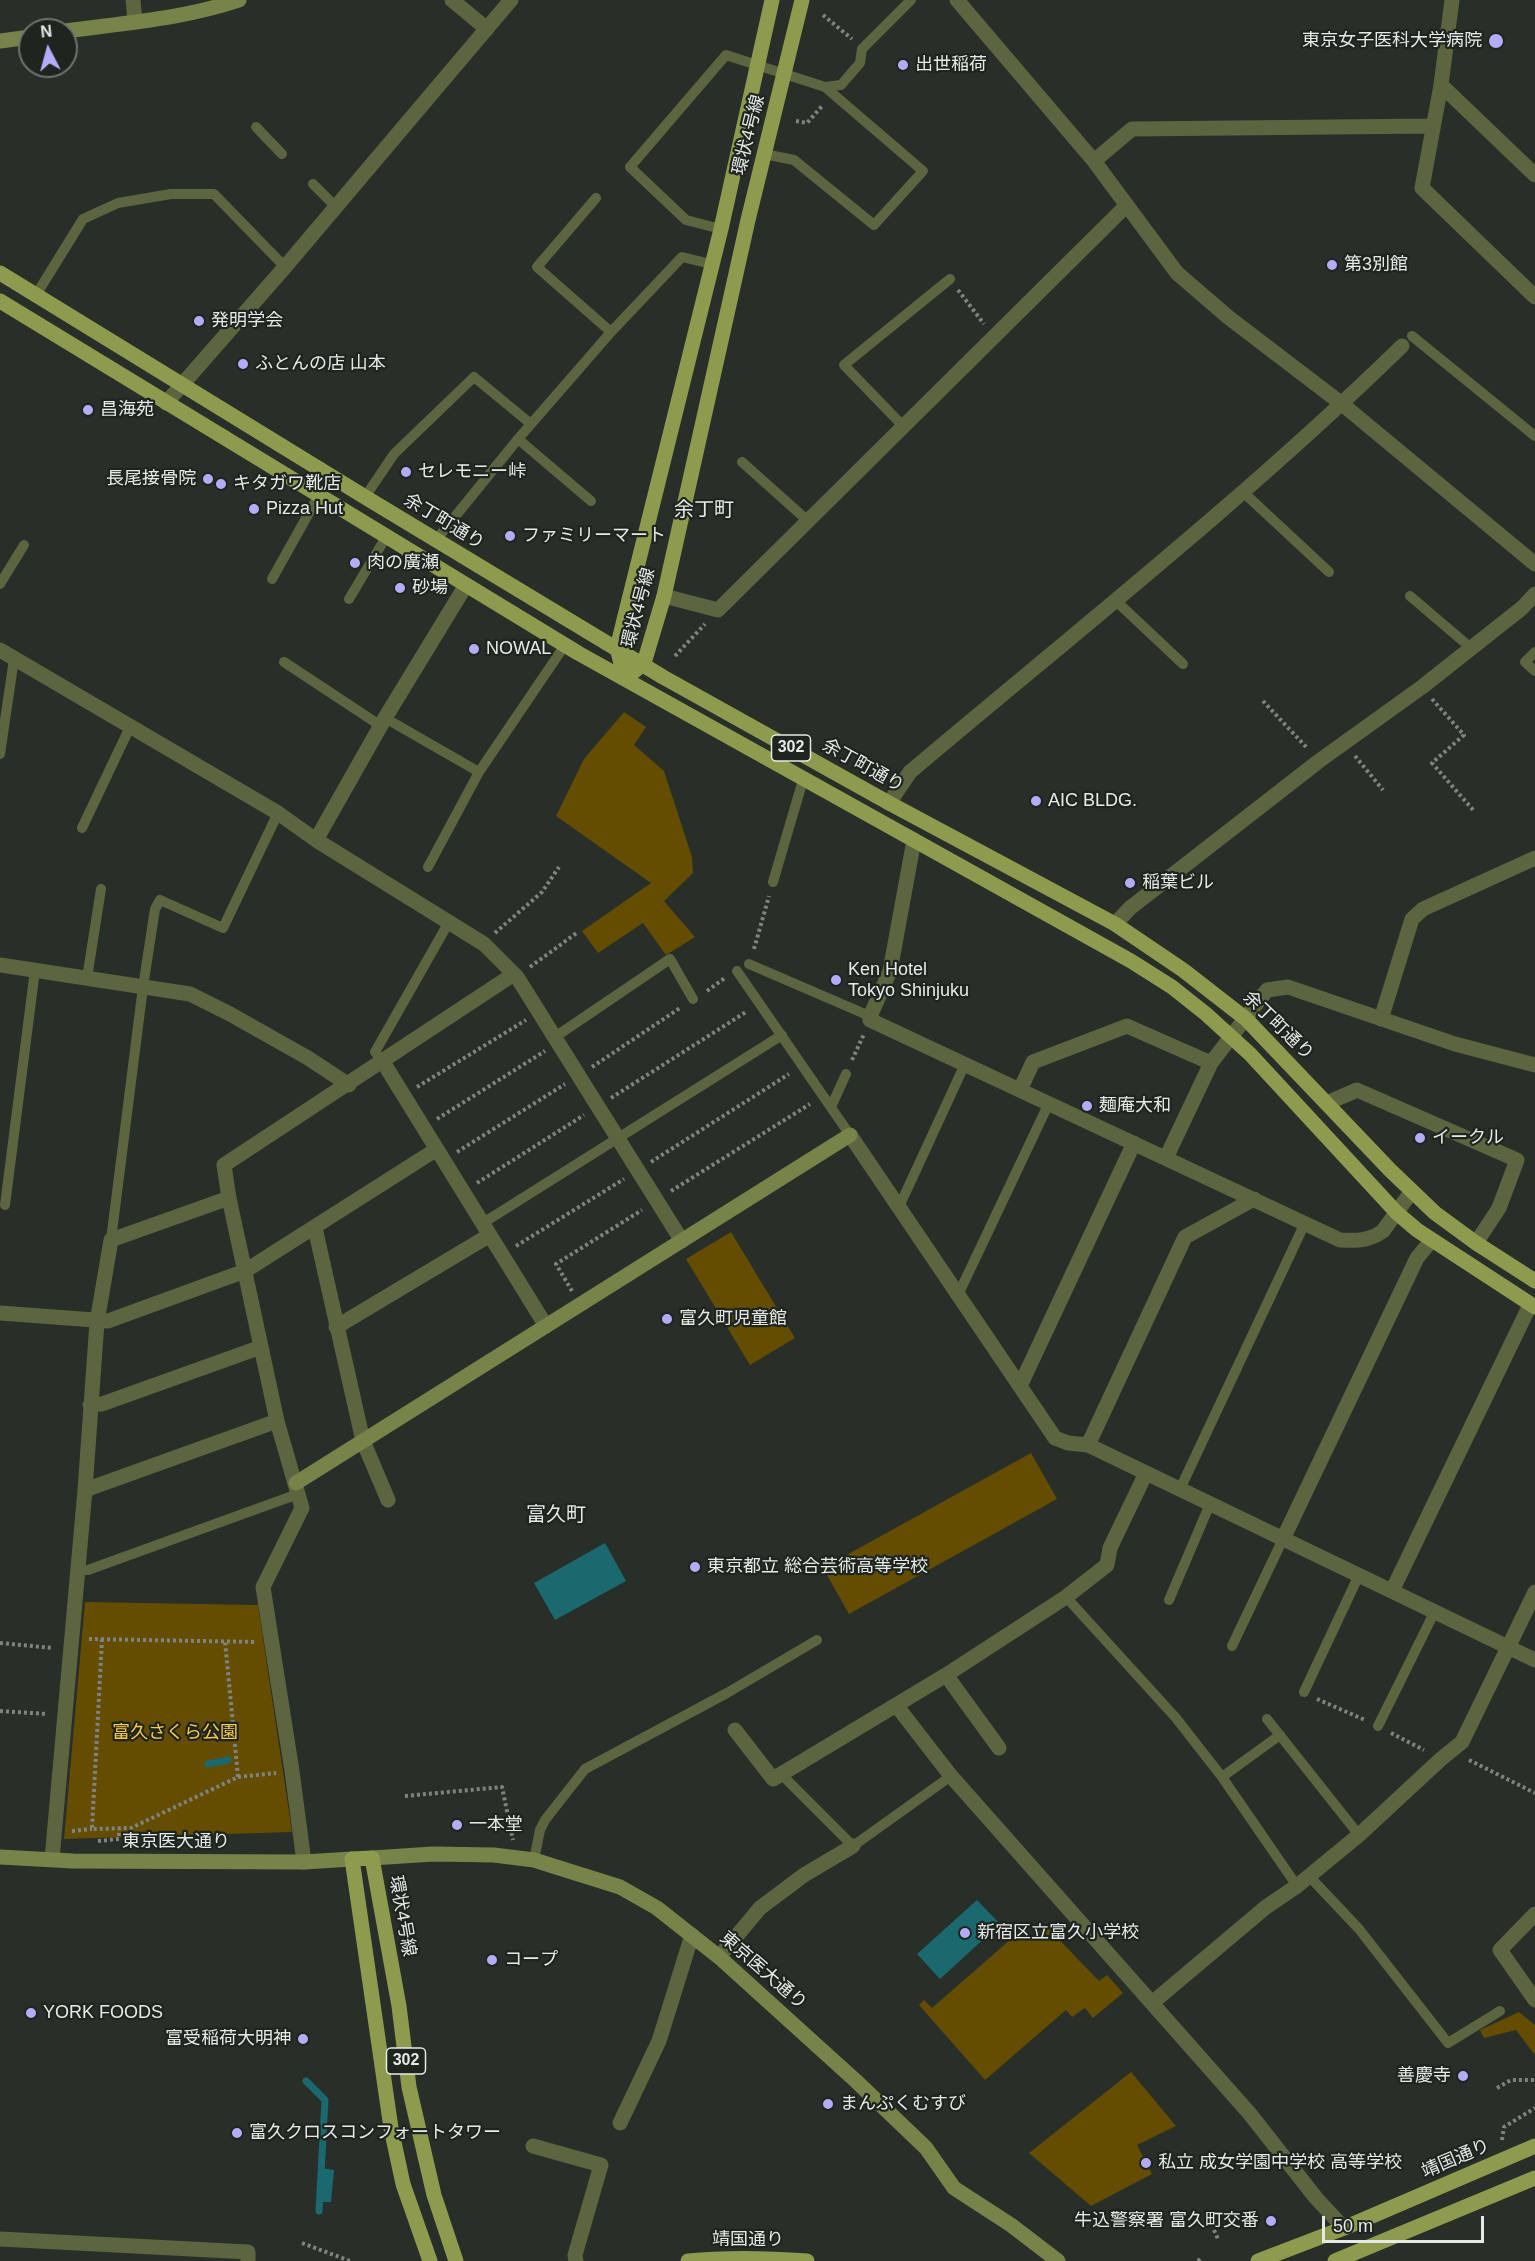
<!DOCTYPE html>
<html>
<head>
<meta charset="utf-8">
<style>
  body { margin:0 }
  #map { position:relative; width:1535px; height:2261px; overflow:hidden; background:#282e28; font-family:Helvetica,sans-serif }
  canvas { display:block }
  .north { position:absolute; left:18px; top:18px; width:60px; height:60px; box-sizing:border-box; background:#1e241e; border:2px solid #6e736e; border-radius:50%; rotate:354deg; font-size:16px; font-weight:700; line-height:24px; text-align:center; color:#e6eae6 }
  .north::after { content:''; display:block; margin:auto; width:21px; height:27px; background:#b4acf9; clip-path:polygon(50% 0,100% 100%,50% 72%,0 100%) }
  .scale { position:absolute; left:1322px; top:2216px; width:162px; height:27px; box-sizing:border-box; border:3px solid #e6eae6; border-top:0; padding-left:8px; font-size:18px; line-height:21px; white-space:nowrap; color:#e6eae6; -webkit-text-stroke:4px #1e241e; paint-order:stroke }
</style>
</head>
<body>
<div id="map">
<canvas width="1535" height="2261"></canvas>
<div class="north">N</div>
<div class="scale">50 m</div>
</div>
<script>
const ctx = document.querySelector('canvas').getContext('2d');
ctx.lineJoin = 'round';
function fill(path, color) {
  ctx.fillStyle = color;
  ctx.fill(path, 'evenodd');
}
function stroke(path, color, width, dash) {
  ctx.strokeStyle = color;
  ctx.lineWidth = width;
  ctx.lineCap = dash ? 'butt' : 'round';
  ctx.setLineDash(dash || []);
  ctx.stroke(path);
}
function label(font, color, halo, rows, align = 'center') {
  ctx.font = font + ' Helvetica,"Noto Sans JP",sans-serif';
  ctx.lineWidth = 4.5;
  ctx.setLineDash([]);
  ctx.textBaseline = 'middle';
  ctx.strokeStyle = halo;
  ctx.fillStyle = color;
  for (const [text, x, y, turn = 0] of rows) {
    ctx.save();
    ctx.translate(x, y);
    ctx.rotate((+turn || 0) * Math.PI / 180);
    ctx.textAlign = isNaN(turn) ? turn : align;
    if (halo) ctx.strokeText(text, 0, 0);
    ctx.fillText(text, 0, 0);
    ctx.restore();
  }
}
fill(new Path2D(`
  M 624,712 L 646,727 L 634,745 L 664,771 L 692,857 L 693,873 L 664,901 L 695,937 L 666,955 L 643,923 L 598,953 L 582,931 L 651,883 L 556,816 L 584,759 Z
  M 731,1232 L 795,1338 L 750,1365 L 686,1259 Z
  M 1031,1453 L 1057,1499 L 849,1614 L 823,1568 Z
  M 85,1602 L 258,1605 L 292,1832 L 64,1839 Z
  M 1046,1926 L 1099,1981 L 1107,1975 L 1123,1993 L 1093,2018 L 1085,2008 L 1072,2017 L 1066,2010 L 985,2080 L 919,2005 L 924,2000 L 932,2008 L 1019,1932 L 1027,1941 Z
  M 1519,2012 L 1535,2025 L 1535,2055 L 1516,2030 L 1484,2038 L 1480,2030 Z
  M 1131,2072 L 1176,2126 L 1137,2145 L 1152,2174 L 1091,2206 L 1029,2153 Z`), '#644d00');
fill(new Path2D(`
  M 605,1543 L 626,1581 L 555,1620 L 534,1583 Z
  M 977,1900 L 1000,1924 L 940,1979 L 917,1954 Z
  M 321,2168 L 334,2170 L 331,2202 L 319,2202 Z`), '#1b696f');
stroke(new Path2D(`
  M 208,1764 L 228,1760
  M 306,2081 L 325,2100 L 319,2211`), '#1b696f', 7);
stroke(new Path2D(`
  M 823,15 L 852,39
  M 796,121 L 807,123 L 823,105
  M 958,290 L 984,324
  M 675,656 L 705,624
  M 1432,699 L 1464,735 L 1432,763 L 1474,811
  M 1263,701 L 1308,749
  M 1355,756 L 1383,790
  M 495,933 L 542,892 L 559,867
  M 754,949 L 769,896
  M 530,967 L 578,932
  M 707,991 L 725,978
  M 852,1060 L 864,1034
  M 592,1067 L 680,1008
  M 417,1087 L 526,1020
  M 611,1098 L 746,1012
  M 437,1119 L 545,1051
  M 457,1152 L 565,1084
  M 651,1162 L 789,1074
  M 477,1183 L 584,1115
  M 671,1191 L 810,1104
  M 516,1246 L 624,1179
  M 572,1291 L 556,1264 L 642,1210
  M 89,1639 L 256,1642
  M 102,1639 L 92,1829 L 131,1828 L 238,1777 L 225,1641
  M 0,1643 L 53,1648
  M 1317,1699 L 1365,1720
  M 0,1711 L 47,1714
  M 1391,1733 L 1424,1750
  M 1469,1760 L 1535,1793
  M 238,1777 L 276,1773
  M 405,1796 L 502,1787 L 513,1840
  M 72,1831 L 92,1829
  M 98,1841 L 119,1839 L 119,1829
  M 1497,2088 L 1511,2080 L 1535,2080
  M 1502,2140 L 1504,2127 L 1535,2108
  M 1214,2230 L 1218,2239
  M 302,2243 L 350,2261
  M 1198,2261 L 1202,2257`), '#7f847f', 4, [3, 3]);
stroke(new Path2D(`
  M 256,127 L 282,154
  M 764,154 L 794,160 L 874,225 L 923,171 L 825,87
  M 313,184 L 336,207
  M 596,198 L 537,267 L 611,332
  M 721,229 L 686,220 L 630,167 L 726,55 L 825,87 L 841,85 L 860,63 L 862,49 L 911,0
  M 36,295 L 83,219 L 118,203 L 171,194 L 214,194 L 285,267
  M 1412,336 L 1535,436
  M 903,426 L 844,365 L 950,279
  M 518,439 L 591,501
  M 742,462 L 808,521
  M 1243,492 L 1329,572
  M 365,497 L 394,454 L 474,377 L 531,424
  M 436,540 L 518,439 L 611,332 L 682,257 L 711,264
  M 272,579 L 319,495
  M 0,584 L 24,545
  M 1410,596 L 1471,648
  M 349,599 L 386,537
  M 1115,600 L 1183,664
  M 1535,652 L 1525,662 L 1535,671
  M 284,662 L 381,726
  M 385,718 L 479,772
  M 0,754 L 14,659
  M 82,828 L 130,727
  M 428,867 L 479,772 L 565,645
  M 773,882 L 803,780
  M 749,964 L 865,1014 L 870,1020
  M 737,971 L 850,1135
  M 87,978 L 101,889
  M 555,1037 L 670,959 L 693,999
  M 383,1062 L 375,1052 L 449,922
  M 831,1107 L 846,1074
  M 5,1205 L 35,970
  M 899,1207 L 965,1064
  M 483,1223 L 782,1035
  M 111,1240 L 143,987 L 155,909 L 160,900 L 223,928 L 278,813
  M 958,1295 L 1049,1103
  M 1180,1489 L 1305,1223
  M 77,1570 L 88,1570 L 298,1494
  M 1066,1597 L 1176,1718 L 1222,1777 L 1297,1886
  M 1169,1600 L 1210,1504
  M 1232,1646 L 1283,1539
  M 1304,1692 L 1359,1575
  M 1267,1719 L 1359,1835
  M 1378,1726 L 1435,1611
  M 782,1775 L 853,1846 L 951,1776
  M 1222,1777 L 1280,1735
  M 534,1860 L 540,1830 L 545,1820 L 585,1769 L 727,1693 L 817,1640
  M 1309,1876 L 1359,1929 L 1448,2043 L 1500,2011`), '#5d6440', 10);
stroke(new Path2D(`
  M 133,0 L 135,21
  M 452,0 L 487,29
  M 957,0 L 1094,161 L 1177,273 L 1228,317 L 1342,404 L 1535,564
  M 1452,0 L 1441,85 L 1422,188 L 1535,297
  M 1441,85 L 1535,175
  M 1094,161 L 1132,129 L 1433,126
  M 166,403 L 285,267 L 511,0
  M 664,596 L 718,610 L 1127,205
  M 0,650 L 278,813 L 316,840 L 484,944 L 517,977 L 682,1241
  M 889,803 L 910,772 C 1076,632 1247,497 1402,346
  M 316,840 L 385,718 L 466,585
  M 914,840 L 890,971 L 872,1012 L 870,1020 L 1340,1240 C 1356,1241 1369,1241 1383,1231 L 1412,1191
  M 1115,924 L 1130,908 L 1319,761 L 1422,687 L 1522,608 L 1535,594
  M 0,965 L 190,994 L 230,1014 L 308,1058 L 349,1085
  M 1381,1019 L 1412,919 L 1423,909 L 1535,858
  M 383,1062 L 546,1326
  M 1020,1090 L 1033,1062 L 1127,1026 L 1211,1063
  M 1327,1103 L 1357,1090 L 1517,1160 L 1499,1208 L 1476,1243
  M 850,1135 L 1055,1438 L 1068,1443 L 1088,1445 L 1535,1660
  M 1166,1158 L 1211,1063 L 1267,990 L 1288,987 L 1455,1044 L 1535,1065
  M 315,1228 L 363,1441 L 388,1500
  M 0,1313 L 108,1321 L 245,1271 L 437,1149
  M 336,1327 L 490,1235
  M 1020,1386 L 1134,1143
  M 90,1405 L 102,1404 L 261,1347
  M 1088,1445 L 1185,1237 L 1254,1199
  M 85,1490 L 277,1421
  M 1283,1539 L 1417,1258 L 1431,1241
  M 1392,1591 L 1530,1305
  M 946,1675 L 999,1748
  M 896,1705 L 951,1776 L 1250,2114 L 1316,2198 L 1344,2228
  M 735,1730 L 773,1779 L 946,1675 L 1066,1597 L 1107,1565 L 1110,1548 L 1146,1473
  M 52,1859 L 85,1490 L 97,1322 L 111,1240 L 229,1198
  M 304,1862 L 292,1771 L 263,1587 L 302,1508 L 277,1421 L 229,1198 L 224,1165 L 514,974
  M 1535,1914 L 1500,1950 L 1535,2000
  M 719,1957 L 760,1908 L 804,1875 L 853,1846
  M 1152,2003 L 1266,1907 L 1297,1886 L 1359,1835 L 1441,1759 L 1462,1742 L 1535,1592
  M 620,2123 L 659,2041 L 692,1935
  M 533,2146 L 601,2165 L 575,2255 L 576,2261
  M 0,2239 L 248,2252 L 248,2261`), '#5d6440', 15);
stroke(new Path2D(`
  M 66,31 C 124,23 183,19 239,0
  M 0,41 L 30,37
  M 296,1483 L 850,1135
  M 0,1857 L 73,1861 L 304,1862 L 352,1859
  M 372,1858 L 433,1854 L 494,1855 L 534,1860 L 620,1887 L 657,1908 L 719,1957 L 856,2081 L 926,2148 L 954,2188 L 1011,2225 L 1058,2261`), '#788349', 15);
stroke(new Path2D(`
  M 772,0 L 721,229 L 617,648 L 625,679 L 644,663 L 664,596 L 748,220 L 802,0
  M 0,273 L 365,497 L 663,677 L 889,803 L 1115,924 L 1183,970 L 1246,1019 L 1390,1170 L 1435,1213 L 1476,1243 L 1535,1281
  M 0,301 L 578,653 L 1131,961 L 1172,987 L 1206,1014 L 1250,1054 L 1397,1213 L 1417,1230 L 1535,1307
  M 430,2261 L 403,2184 L 391,2128 L 352,1859 L 372,1858 L 399,2006 L 409,2087 L 434,2195 L 456,2261
  M 688,2261 C 728,2257 767,2258 807,2261
  M 1258,2261 L 1344,2228 L 1535,2146
  M 1335,2261 L 1535,2178`), '#8e9b4e', 15);
for (const [x, y, r, color] of [
  [1496,41,8,"#b4acf9"],
  [903,65,6,"#b4acf9"],
  [1332,265,6,"#b4acf9"],
  [199,321,6,"#b4acf9"],
  [243,364,6,"#b4acf9"],
  [88,410,6,"#b4acf9"],
  [406,472,6,"#b4acf9"],
  [208,479,6,"#b4acf9"],
  [221,484,6,"#b4acf9"],
  [254,509,6,"#b4acf9"],
  [510,536,6,"#b4acf9"],
  [355,563,6,"#b4acf9"],
  [400,588,6,"#b4acf9"],
  [474,649,6,"#b4acf9"],
  [1036,801,6,"#b4acf9"],
  [1130,883,6,"#b4acf9"],
  [836,980,6,"#b4acf9"],
  [1087,1106,6,"#b4acf9"],
  [1420,1138,6,"#b4acf9"],
  [667,1319,6,"#b4acf9"],
  [695,1567,6,"#b4acf9"],
  [457,1825,6,"#b4acf9"],
  [965,1933,6,"#b4acf9"],
  [492,1960,6,"#b4acf9"],
  [31,2013,6,"#b4acf9"],
  [303,2039,6,"#b4acf9"],
  [1463,2076,6,"#b4acf9"],
  [828,2104,6,"#b4acf9"],
  [237,2133,6,"#b4acf9"],
  [1146,2163,6,"#b4acf9"],
  [1271,2221,6,"#b4acf9"]
]) {
  const dot = new Path2D();
  dot.arc(x, y, r, 0, 2 * Math.PI);
  ctx.fillStyle = color;
  ctx.fill(dot);
  stroke(dot, '#1e241e', 2);
}
for (const [x, y, w] of [
  [791,748,39],
  [406,2061,39]
]) {
  const box = new Path2D();
  box.roundRect(x - w / 2, y - 13, w, 26, 4.5);
  ctx.fillStyle = '#1e241e';
  ctx.fill(box);
  stroke(box, '#e6eae6', 1.5);
}
label('bold 16px', '#e6eae6', null, [
  ["302",791,748],
  ["302",406,2061]
]);
label('18px', '#e6eae6', '#1e241e', [
  ["東京女子医科大学病院",1482,41,"right"],
  ["出世稲荷",915,65],
  ["第3別館",1344,265],
  ["発明学会",211,321],
  ["ふとんの店 山本",255,364],
  ["昌海苑",100,410],
  ["セレモニー峠",418,472],
  ["長尾接骨院",196,479,"right"],
  ["キタガワ靴店",233,484],
  ["Pizza Hut",266,509],
  ["ファミリーマート",522,536],
  ["肉の廣瀬",367,563],
  ["砂場",412,588],
  ["NOWAL",486,649],
  ["AIC BLDG.",1048,801],
  ["稲葉ビル",1142,883],
  ["Ken Hotel",848,970],
  ["Tokyo Shinjuku",848,991],
  ["麺庵大和",1099,1106],
  ["イークル",1432,1138],
  ["富久町児童館",679,1319],
  ["東京都立 総合芸術高等学校",707,1567],
  ["一本堂",469,1825],
  ["新宿区立富久小学校",977,1933],
  ["コープ",504,1960],
  ["YORK FOODS",43,2013],
  ["富受稲荷大明神",291,2039,"right"],
  ["善慶寺",1451,2076,"right"],
  ["まんぷくむすび",840,2104],
  ["富久クロスコンフォートタワー",249,2133],
  ["私立 成女学園中学校 高等学校",1158,2163],
  ["牛込警察署 富久町交番",1259,2221,"right"]
], 'left');
label('18px', '#e6eae6', '#1e241e', [
  ["環状4号線",749,135,-76],
  ["余丁町通り",444,522,31],
  ["環状4号線",639,608,-75],
  ["余丁町通り",863,766,29],
  ["余丁町通り",1278,1026,44],
  ["東京医大通り",176,1842],
  ["環状4号線",402,1916,80],
  ["東京医大通り",763,1971,41],
  ["靖国通り",1456,2159,-23],
  ["靖国通り",748,2240]
]);
label('18px', '#f9cb49', '#1e241e', [
  ["富久さくら公園",175,1733]
]);
label('20px', '#e6eae6', '#1e241e', [
  ["余丁町",704,510],
  ["富久町",556,1515]
]);
</script>
</body>
</html>
